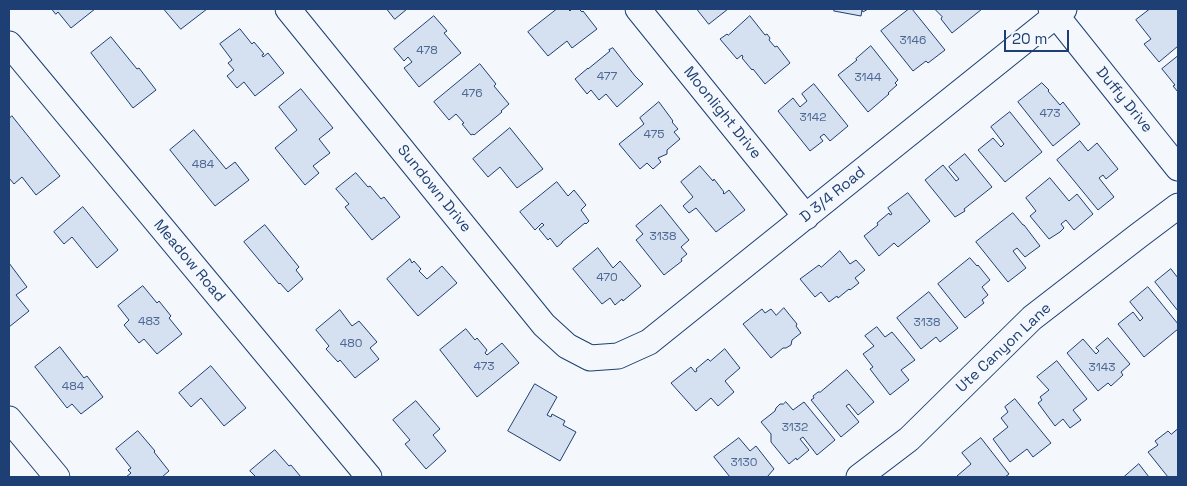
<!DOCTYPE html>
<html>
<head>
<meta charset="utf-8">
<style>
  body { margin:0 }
  #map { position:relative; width:1187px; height:486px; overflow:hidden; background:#f4f7fb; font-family:"Space Grotesk",sans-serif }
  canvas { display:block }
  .frame { position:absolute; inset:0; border:10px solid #1d3f73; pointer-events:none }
  .scale { position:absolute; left:1004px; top:30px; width:65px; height:22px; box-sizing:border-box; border:2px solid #1d3f73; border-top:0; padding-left:6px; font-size:15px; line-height:18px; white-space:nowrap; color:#1d3f73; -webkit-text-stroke:4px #f4f7fb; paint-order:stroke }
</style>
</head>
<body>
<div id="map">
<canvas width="1187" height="486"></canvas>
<div class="frame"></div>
<div class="scale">20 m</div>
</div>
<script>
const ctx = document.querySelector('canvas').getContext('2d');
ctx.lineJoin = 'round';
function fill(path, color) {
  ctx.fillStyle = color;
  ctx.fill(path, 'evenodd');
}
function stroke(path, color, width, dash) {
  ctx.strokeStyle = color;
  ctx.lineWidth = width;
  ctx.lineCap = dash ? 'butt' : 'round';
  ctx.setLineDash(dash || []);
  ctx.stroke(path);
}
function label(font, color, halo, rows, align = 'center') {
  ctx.font = font + ' "Space Grotesk",sans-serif';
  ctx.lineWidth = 4;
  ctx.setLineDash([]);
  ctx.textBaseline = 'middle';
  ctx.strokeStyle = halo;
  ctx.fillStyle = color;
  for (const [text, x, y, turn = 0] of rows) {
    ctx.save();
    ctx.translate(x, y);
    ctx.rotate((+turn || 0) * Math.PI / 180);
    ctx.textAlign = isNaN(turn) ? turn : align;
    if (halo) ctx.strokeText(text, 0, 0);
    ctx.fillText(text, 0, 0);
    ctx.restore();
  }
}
const building = new Path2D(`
  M 52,9 L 95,9 L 71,28 L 58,12 L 56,14 Z
  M 164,9 L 207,9 L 181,29 Z
  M 387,9 L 407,9 L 395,19 Z
  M 557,9 L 568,9 L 570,11 L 572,9 L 579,9 L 582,12 L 583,11 L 597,29 L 572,48 L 567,41 L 548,56 L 528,32 Z
  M 697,9 L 728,9 L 709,24 Z
  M 835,9 L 868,9 L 863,12 L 862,10 L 861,16 L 834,11 Z
  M 909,9 L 912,9 L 945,50 L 928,63 L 926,61 L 913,71 L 881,31 Z
  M 935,9 L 982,9 L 952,33 L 941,19 L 942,17 Z
  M 1150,9 L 1178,9 L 1178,46 L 1159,62 L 1144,44 L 1151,39 L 1136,20 Z
  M 434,16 L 447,31 L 444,33 L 461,53 L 419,87 L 404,68 L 412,62 L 408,57 L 404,61 L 394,49 Z
  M 750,16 L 765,35 L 767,34 L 770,38 L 769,40 L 775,47 L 777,46 L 790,63 L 765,84 L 753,69 L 752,70 L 742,58 L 743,57 L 742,55 L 737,59 L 720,39 L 727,34 L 728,35 Z
  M 240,29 L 252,44 L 254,42 L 264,54 L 262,55 L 263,57 L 268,53 L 284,73 L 255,96 L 244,82 L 237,88 L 227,76 L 234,70 L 228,63 L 232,60 L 220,44 Z
  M 111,37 L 137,69 L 139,68 L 156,90 L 133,108 L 91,53 Z
  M 871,46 L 898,80 L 895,83 L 897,85 L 888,93 L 889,94 L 868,112 L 838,75 L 857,60 L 856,59 Z
  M 613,48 L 635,76 L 643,84 L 617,107 L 606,94 L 599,100 L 591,90 L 587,94 L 575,79 L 588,68 L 588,69 L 610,51 L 609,50 Z
  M 1178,56 L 1178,92 L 1173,86 L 1175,85 L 1162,69 Z
  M 480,64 L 496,84 L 494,86 L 509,104 L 501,111 L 502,112 L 474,135 L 473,134 L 471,135 L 462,124 L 464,123 L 456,114 L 449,120 L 434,102 Z
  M 1042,83 L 1049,90 L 1048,91 L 1060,105 L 1063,102 L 1080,124 L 1053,146 L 1018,102 Z
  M 814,84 L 848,126 L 830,141 L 824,134 L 820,137 L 823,141 L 810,151 L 778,111 L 793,98 L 800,107 L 807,101 L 802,94 Z
  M 301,89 L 333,128 L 319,139 L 330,153 L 313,166 L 319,173 L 305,185 L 275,148 L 297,130 L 279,107 Z
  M 659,102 L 673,121 L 672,122 L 678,129 L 674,132 L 680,139 L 667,150 L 667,154 L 658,158 L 661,162 L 653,169 L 647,163 L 640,169 L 619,144 L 644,124 L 640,118 Z
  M 1010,112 L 1042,152 L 1005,182 L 978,150 L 993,138 L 1001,147 L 1004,144 L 991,127 Z
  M 12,116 L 60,176 L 36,195 L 22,177 L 14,184 L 9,178 L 9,119 Z
  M 510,128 L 543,169 L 517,188 L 500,167 L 488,177 L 473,159 Z
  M 194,130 L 226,169 L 235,162 L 249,180 L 215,206 L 170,150 Z
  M 1080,141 L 1088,151 L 1097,143 L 1118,169 L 1106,179 L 1103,175 L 1099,178 L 1114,197 L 1098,210 L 1057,160 Z
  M 965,154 L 992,187 L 964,209 L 965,211 L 955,217 L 925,180 L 943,165 L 956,181 L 959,179 L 949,167 Z
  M 700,166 L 713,181 L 714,179 L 724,192 L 723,193 L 724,194 L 729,190 L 745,210 L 716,232 L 696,208 L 689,213 L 683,206 L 693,197 L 681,182 Z
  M 356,173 L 368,187 L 370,186 L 381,199 L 384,197 L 400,217 L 372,240 L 345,207 L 349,204 L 336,189 Z
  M 1050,178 L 1069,201 L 1077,194 L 1093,214 L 1074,230 L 1066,220 L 1061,224 L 1064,228 L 1060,232 L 1049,239 L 1030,216 L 1036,211 L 1026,198 Z
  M 557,182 L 568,196 L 574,190 L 586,205 L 581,210 L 589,221 L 586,224 L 585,223 L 562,242 L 562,243 L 557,247 L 550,238 L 548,240 L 539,229 L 544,225 L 542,223 L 535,230 L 520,212 Z
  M 908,193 L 930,221 L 898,247 L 894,243 L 879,256 L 864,236 L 878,225 L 877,223 L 889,213 L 890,215 L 892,214 L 888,208 Z
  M 661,205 L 689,240 L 681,247 L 687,254 L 681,259 L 682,261 L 664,275 L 636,240 L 643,234 L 636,226 Z
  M 83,207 L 118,250 L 97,268 L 72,237 L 64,244 L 54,232 Z
  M 1013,213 L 1023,225 L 1024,225 L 1040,246 L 1025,257 L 1017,248 L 1013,251 L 1026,268 L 1008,282 L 976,242 Z
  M 265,225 L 299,267 L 296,270 L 303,279 L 288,292 L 280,283 L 279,284 L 244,242 Z
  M 598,248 L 613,268 L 620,261 L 641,286 L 623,301 L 622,299 L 615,305 L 610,298 L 602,304 L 573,269 Z
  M 840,251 L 850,264 L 856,260 L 865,270 L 855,278 L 859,283 L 850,290 L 849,289 L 838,298 L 837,296 L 829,302 L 821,292 L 815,297 L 800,279 L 819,265 L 821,267 Z
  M 970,258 L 977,266 L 978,265 L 990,280 L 982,287 L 988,295 L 982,300 L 984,303 L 965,318 L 938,284 Z
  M 410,259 L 412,263 L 414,261 L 421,269 L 419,271 L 427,279 L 442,266 L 457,283 L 418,316 L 387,279 Z
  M 9,263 L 27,287 L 16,295 L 29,311 L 9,327 Z
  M 1171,269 L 1178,278 L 1178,311 L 1155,282 Z
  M 143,286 L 157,303 L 159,301 L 171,316 L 169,318 L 182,334 L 157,354 L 144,339 L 139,343 L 124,325 L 129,320 L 118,306 Z
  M 1148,287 L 1178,324 L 1178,329 L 1144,357 L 1118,324 L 1133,312 L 1140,321 L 1143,318 L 1130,302 Z
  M 929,292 L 958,328 L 940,342 L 936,337 L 921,349 L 897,318 Z
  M 784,308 L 797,324 L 796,326 L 801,333 L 792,340 L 791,345 L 786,348 L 783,348 L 771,358 L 743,324 L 762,309 L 765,313 L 771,309 L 776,315 Z
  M 340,310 L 352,326 L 359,321 L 377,342 L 370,348 L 379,359 L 355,378 L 340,360 L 338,362 L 326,349 L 329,346 L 316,330 Z
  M 877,327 L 885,337 L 892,332 L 915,360 L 901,370 L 909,380 L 890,395 L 870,369 L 873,367 L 863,354 L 874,346 L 865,336 Z
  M 466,329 L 475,340 L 477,338 L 487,350 L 485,353 L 487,355 L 502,343 L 519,363 L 477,397 L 440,350 Z
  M 1108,338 L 1130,364 L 1121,372 L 1123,375 L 1111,386 L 1108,383 L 1098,391 L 1067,353 L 1083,339 L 1096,354 L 1099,351 L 1096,348 Z
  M 60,347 L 84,378 L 87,376 L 103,397 L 81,414 L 72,404 L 67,408 L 35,367 Z
  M 725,349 L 740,368 L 725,381 L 734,392 L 718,406 L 711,398 L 696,411 L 671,383 L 691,367 L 695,372 L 697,371 L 696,369 L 708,359 L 710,361 Z
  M 1057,361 L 1087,399 L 1073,410 L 1081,420 L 1070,428 L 1063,419 L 1055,426 L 1038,403 L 1042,400 L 1040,397 L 1049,390 L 1037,377 Z
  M 211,366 L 246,408 L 224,426 L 201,398 L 191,407 L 179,393 Z
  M 847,370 L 874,402 L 858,415 L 849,404 L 846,406 L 859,422 L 841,437 L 811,400 L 814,398 L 813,396 L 818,392 L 820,392 Z
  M 535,384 L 557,397 L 547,415 L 551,417 L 552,414 L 565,421 L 563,425 L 576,432 L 560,461 L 508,431 Z
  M 1015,399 L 1051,443 L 1033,457 L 1027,449 L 1010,462 L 993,439 L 1008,427 L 1001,418 L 1008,412 L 1005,407 Z
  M 416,401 L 440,429 L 433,435 L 446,451 L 426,469 L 405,444 L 410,440 L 393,420 Z
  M 786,402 L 793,410 L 804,402 L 835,440 L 817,455 L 803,437 L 800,439 L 809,450 L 797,460 L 796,458 L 789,464 L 771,442 L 771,434 L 761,422 L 775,411 L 776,408 L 780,404 L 783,404 Z
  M 1178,429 L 1178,477 L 1168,477 L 1148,452 L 1158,445 L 1155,441 L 1168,431 L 1171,434 Z
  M 138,431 L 155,451 L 154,452 L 169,471 L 162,477 L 126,477 L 131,473 L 128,470 L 131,468 L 116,449 Z
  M 739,438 L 750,451 L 756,446 L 774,469 L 767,477 L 730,477 L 714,457 Z
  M 981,438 L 1009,474 L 1005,477 L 958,477 L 957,476 L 971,464 L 962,453 Z
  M 275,450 L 289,466 L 291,465 L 301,477 L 256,477 L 250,471 Z
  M 1139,464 L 1149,477 L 1124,477 Z`);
fill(building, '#d5e0f0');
stroke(building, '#1d3f73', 1);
const minor = new Path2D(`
  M 288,9 L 544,325 L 567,346 L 590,358 L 618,356 L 649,342 L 1064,9
  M 638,9 L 806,217
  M 1051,9 L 1178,168
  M 9,44 L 369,477
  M 9,419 L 57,477
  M 859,477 L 909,439 L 1032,318 L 1138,236 L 1178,206`);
stroke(minor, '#1d3f73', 27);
stroke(minor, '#f4f7fb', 25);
label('12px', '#4b6792', null, [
  ["3146",913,41],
  ["478",427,51],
  ["477",607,77],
  ["3144",868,78],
  ["476",472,94],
  ["473",1050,114],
  ["3142",813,118],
  ["475",654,135],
  ["484",203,165],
  ["3138",663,237],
  ["470",607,278],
  ["483",149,322],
  ["3138",927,323],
  ["480",351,344],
  ["473",484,367],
  ["3143",1102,368],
  ["484",73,387],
  ["3132",795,428],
  ["3130",744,463]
]);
label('15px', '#1d3f73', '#f4f7fb', [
  ["Duffy Drive",1124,100,51],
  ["Moonlight Drive",722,113,51],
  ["Sundown Drive",434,189,51],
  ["D 3/4 Road",833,195,-39],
  ["Meadow Road",189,261,50],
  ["Ute Canyon Lane",1004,348,-43]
]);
</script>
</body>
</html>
